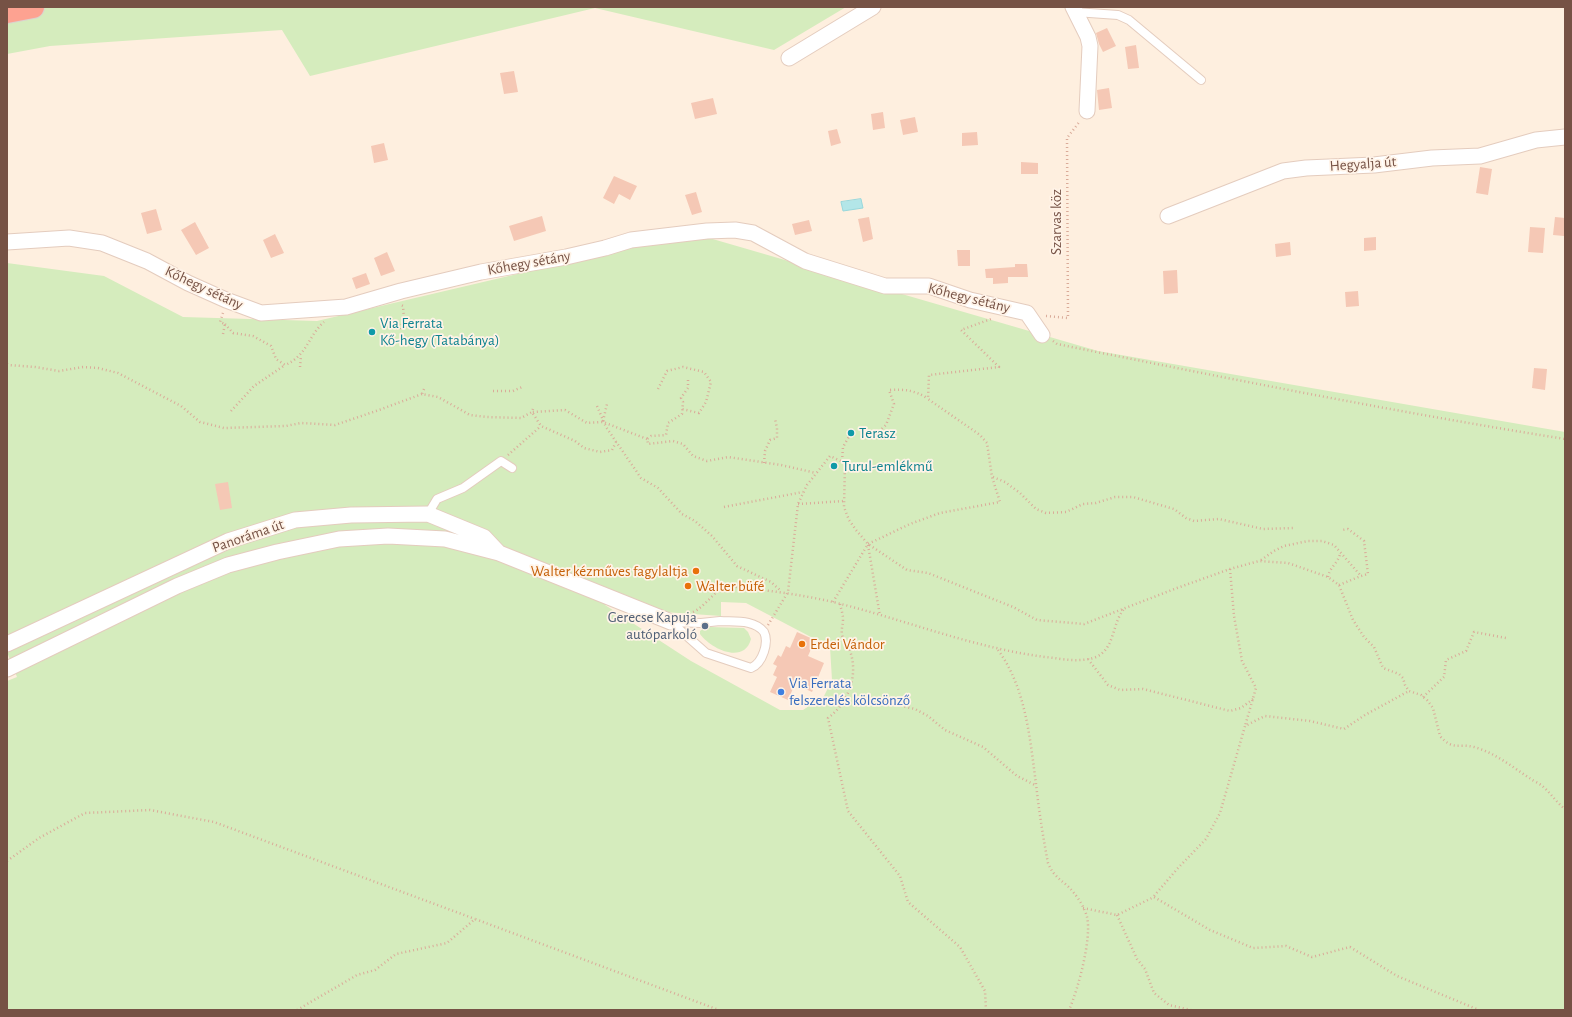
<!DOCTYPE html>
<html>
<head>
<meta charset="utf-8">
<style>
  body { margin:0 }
  #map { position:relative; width:1572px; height:1017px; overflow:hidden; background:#feefdf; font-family:"Alegreya Sans",sans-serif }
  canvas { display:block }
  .frame { position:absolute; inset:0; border:8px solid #765245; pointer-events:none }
</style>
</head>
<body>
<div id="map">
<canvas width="1572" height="1017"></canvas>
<div class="frame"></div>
</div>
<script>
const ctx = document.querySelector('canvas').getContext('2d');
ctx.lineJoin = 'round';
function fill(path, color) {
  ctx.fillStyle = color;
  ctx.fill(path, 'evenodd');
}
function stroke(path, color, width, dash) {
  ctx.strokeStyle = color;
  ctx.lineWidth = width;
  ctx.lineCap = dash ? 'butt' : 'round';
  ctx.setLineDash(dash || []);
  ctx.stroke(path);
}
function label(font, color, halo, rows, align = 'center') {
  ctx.font = font + ' "Alegreya Sans",sans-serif';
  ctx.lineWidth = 3.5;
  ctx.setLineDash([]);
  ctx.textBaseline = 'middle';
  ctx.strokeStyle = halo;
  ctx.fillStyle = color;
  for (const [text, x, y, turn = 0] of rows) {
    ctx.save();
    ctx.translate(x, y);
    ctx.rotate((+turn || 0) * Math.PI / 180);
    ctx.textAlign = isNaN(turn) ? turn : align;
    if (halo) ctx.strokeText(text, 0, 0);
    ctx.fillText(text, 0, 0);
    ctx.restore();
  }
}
fill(new Path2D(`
  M 7,7 L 846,7 L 774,50 L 595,8 L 310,76 L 282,30 L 50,46 L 7,54 Z
  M 692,233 L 1098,351 L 1565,432 L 1565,1010 L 7,1010 L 7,681 L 17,677 L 7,652 L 7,263 L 104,276 L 183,317 L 317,321 ZM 612,590 L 664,612 L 721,616 L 721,602 L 746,603 L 830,647 L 832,680 L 824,696 L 803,710 L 780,710 L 691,661 L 605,605 Z
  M 709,627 L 744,628 L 748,632 L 751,639 C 744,665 711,649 700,634 L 700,631 L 704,628 Z`), '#d5ecbd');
const water = new Path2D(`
  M 861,199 L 863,208 L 843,211 L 841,202 Z`);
fill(water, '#b3e6e8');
stroke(water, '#98d7db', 1);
fill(new Path2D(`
  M 1107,28 L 1116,46 L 1103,52 L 1099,44 L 1096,33 Z
  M 1136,45 L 1139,68 L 1128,69 L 1125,47 Z
  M 514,71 L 518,92 L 504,94 L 500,73 Z
  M 1109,88 L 1112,108 L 1099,110 L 1097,90 Z
  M 713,98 L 717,114 L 695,119 L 691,103 Z
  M 883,112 L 885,128 L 873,130 L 871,114 Z
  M 915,117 L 918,132 L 903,135 L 900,120 Z
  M 837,129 L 841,143 L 831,146 L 828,131 Z
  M 977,132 L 978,145 L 962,146 L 962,133 Z
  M 384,143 L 388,160 L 374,163 L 371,146 Z
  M 1021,162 L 1038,163 L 1038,174 L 1021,174 Z
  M 1480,167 L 1492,169 L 1488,195 L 1476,193 Z
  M 614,176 L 637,186 L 630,200 L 619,194 L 614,204 L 603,198 Z
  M 696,192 L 702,212 L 692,215 L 685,195 Z
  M 156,209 L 162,230 L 147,234 L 141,213 Z
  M 542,216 L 546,231 L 514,241 L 509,226 Z
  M 869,217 L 873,239 L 863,242 L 858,219 Z
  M 1555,217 L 1565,218 L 1564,236 L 1553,235 Z
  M 809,220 L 812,231 L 795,235 L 792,224 Z
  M 195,222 L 209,248 L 196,255 L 181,230 Z
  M 1530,227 L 1545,228 L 1543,253 L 1528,252 Z
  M 275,234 L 284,253 L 271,258 L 263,240 Z
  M 1376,237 L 1376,250 L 1364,251 L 1364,238 Z
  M 1290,242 L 1291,255 L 1276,257 L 1275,244 Z
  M 957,250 L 970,250 L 970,266 L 958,266 Z
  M 387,252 L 395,271 L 381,276 L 374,258 Z
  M 1015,264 L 1027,264 L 1028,277 L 1008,277 L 1008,283 L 993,284 L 993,278 L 986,278 L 985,269 L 1015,267 Z
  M 1177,270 L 1178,293 L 1164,294 L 1163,271 Z
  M 366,273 L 370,284 L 356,289 L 352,278 Z
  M 1358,291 L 1359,306 L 1346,307 L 1345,292 Z
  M 1534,368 L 1547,369 L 1545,390 L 1532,388 Z
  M 228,482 L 232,508 L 220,510 L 215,484 Z
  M 797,632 L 815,640 L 808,656 L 824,663 L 812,692 L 795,684 L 788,700 L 770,692 L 777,677 L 773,675 L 777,666 L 773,664 L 778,655 L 781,657 L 786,646 L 790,648 Z`), '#f5c8b5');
const service = new Path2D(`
  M 1075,12 L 1118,15 L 1129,20 L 1201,80
  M 428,514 L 437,499 L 463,488 L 501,461 L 512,468
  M 720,621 C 734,622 754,619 764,632 C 769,642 763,663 751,668 L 706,653 L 671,622 L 701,623 Z`);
const minor = new Path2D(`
  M 1073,7 L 1088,37 L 1090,46 L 1087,111
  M 789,58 L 873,7
  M 1168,216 L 1283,171 L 1306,168 L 1374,165 L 1432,158 L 1480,156 L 1536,140 L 1565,137
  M 7,242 L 69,238 L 102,243 L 147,261 L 188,283 L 226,300 L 261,313 L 346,307 L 401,291 L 481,272 L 566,257 L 605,248 L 631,240 L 707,231 L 735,230 L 753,233 L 805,261 L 885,286 L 929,286 L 970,300 L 1027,313 L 1042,335
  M 7,644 L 228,541 L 295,520 L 351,515 L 428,514 L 484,537 L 499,553
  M 7,669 L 177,586 L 228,565 L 277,552 L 339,539 L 388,536 L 445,539 L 499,553 L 671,622`);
const motorway = new Path2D(`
  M 7,12 L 33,7`);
stroke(service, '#e4ccbe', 10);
stroke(minor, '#e4ccbe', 17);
stroke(motorway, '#dbd2cf', 24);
stroke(new Path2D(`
  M 223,313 L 220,322 L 225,324 L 223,334
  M 1046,316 L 1068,318 L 1067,138 L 1080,121
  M 225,324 L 233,333 L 253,336 L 271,346 L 276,359 L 285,365 C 307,356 308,336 324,322
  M 400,329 L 404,319 L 403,306 L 401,305
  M 1053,341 L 1057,344 C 1226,378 1395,412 1565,439
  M 7,364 L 9,365 L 35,367 L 59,371 L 83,367 L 98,368 L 118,373 L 181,406 L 200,422 L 224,428 L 286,426 L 301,423 L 335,425 L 379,410 L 422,394
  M 300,367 L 301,356
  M 688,380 L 688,388 L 681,398 L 683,402 L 682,414 L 668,423 L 666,435 L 651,436 L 647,439 L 648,444 L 673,441 L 683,444 L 693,456 L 707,461 L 728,457 L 781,465 L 816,473
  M 424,389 L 422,394 L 438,397 L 470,415 L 487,417 L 521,418 L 532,412 L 541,426 L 575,441 L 584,448 L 600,452 L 612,450 L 616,442
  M 658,389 L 667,371 L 683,367 L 704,372 L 711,382 L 706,402 L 699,413 L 682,409
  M 493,391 L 513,391 L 522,387
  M 597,406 L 606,427 L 641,478 L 658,488 L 682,514 L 695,521 L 712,536 L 737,566 L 771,582 L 781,591
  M 533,409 L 532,412 L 565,410 L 587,423 L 603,422 L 647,439
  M 231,411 L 254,386 L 285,365
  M 603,421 L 607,404
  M 873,437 L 886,425 L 894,404 L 889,390 C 904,389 914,390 927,398
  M 508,455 L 541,426
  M 842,461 L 843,447 L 851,433
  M 764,463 L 765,451 L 770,440 L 777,438 L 777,428 L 775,419
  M 993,477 L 1005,482 L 1020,493 L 1036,509 L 1046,513 L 1066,512 L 1083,504 L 1096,503 L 1115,497 L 1133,497 L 1174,509 L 1186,518 L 1194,521 L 1219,519 L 1263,529 L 1293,528
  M 798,504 L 844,501
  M 724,507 L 803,492
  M 868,545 L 880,616
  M 1261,560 L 1274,551 L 1284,546 L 1308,541 L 1322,541 L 1334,545 L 1361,576
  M 1230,569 L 1234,616 L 1242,661 L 1256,688 L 1245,726
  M 1328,577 C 1329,568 1338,563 1340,554
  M 1339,585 L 1361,576 L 1368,574 L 1364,541 L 1348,529 L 1342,530
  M 833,602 L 868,544 L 910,524 L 940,513 L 1000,502 L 992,477 L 987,443 L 980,435 L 928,399 L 929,375 L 999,367 L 961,330 L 991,319
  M 840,604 C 841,609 843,614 843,619 C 843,625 841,629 842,635 C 844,642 849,647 851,654 C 858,678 847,704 828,718 L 848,811 L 900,876 L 908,902 L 960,947 L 985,991 L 986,1010
  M 693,612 C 707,606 715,588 729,586 C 764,590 799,594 833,602 C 907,620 978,650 1054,658 C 1067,660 1083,662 1096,657 C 1115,649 1112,623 1124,609
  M 768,625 L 788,592 L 798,504 L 807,485 L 830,456 L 845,463 L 844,507 L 849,520 L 856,530 L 868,544 L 907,570 L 928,573 L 1013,607 L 1037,620 L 1084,624 L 1177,588 L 1230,569 L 1259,561 L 1288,563 L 1328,577 L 1339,585 L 1353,620 L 1364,637 L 1374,647 L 1383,668 L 1399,674 L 1403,678 L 1405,685 L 1409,691 L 1421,695 L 1427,700 L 1433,708 L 1440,736 C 1453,751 1458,743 1474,747 C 1496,753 1515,769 1534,781 C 1548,787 1553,800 1565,809
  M 998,650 C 1026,688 1030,739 1036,784 C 1039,811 1043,837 1048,863 C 1055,880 1064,880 1074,893 C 1079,899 1085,909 1087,917 C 1092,938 1078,990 1069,1010
  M 1088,659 L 1108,685 L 1120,690 L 1143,689 L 1230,711 L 1241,708 L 1253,699
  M 1423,697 L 1444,677 L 1446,660 L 1466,651 L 1474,632 L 1506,638
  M 845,700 L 885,702 L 915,709 L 928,716 L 945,730 L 983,747 L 1017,776 L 1035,785
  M 7,861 L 39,838 L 85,813 L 150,810 L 214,822 L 475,919
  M 1154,896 L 1178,868 L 1206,839 L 1220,813 L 1245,726 L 1265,716 L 1310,721 L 1344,729 L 1365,715 L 1409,691
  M 1083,908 L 1117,915 L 1154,897 L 1210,930 L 1253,948 L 1286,946 L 1312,957 L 1350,947 L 1397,976 L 1479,1010
  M 1117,915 L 1137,959 L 1145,969 L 1154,993 L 1169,1005 L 1191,1010
  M 297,1010 L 357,975 L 375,970 L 396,954 L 447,943 L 475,919 L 719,1010`), '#daab99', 2.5, [1, 3]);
stroke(service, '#fff', 8);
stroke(minor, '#fff', 15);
stroke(motorway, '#fda291', 22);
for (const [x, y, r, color] of [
  [372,332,4,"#0f9aa8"],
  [851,433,4,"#0f9aa8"],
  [834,466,4,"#0f9aa8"],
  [696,571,4,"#e8710a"],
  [688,586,4,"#e8710a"],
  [705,626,4,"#5c6f8a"],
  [802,644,4,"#e8710a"],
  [781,692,4,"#3f7fe0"]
]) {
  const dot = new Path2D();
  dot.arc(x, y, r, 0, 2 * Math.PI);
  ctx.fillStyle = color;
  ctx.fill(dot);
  stroke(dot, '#fff3e7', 1.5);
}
label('15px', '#765245', '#fff3e7', [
  ["Hegyalja út",1363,164,-4],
  ["Szarvas köz",1056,222,-90],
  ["Kőhegy sétány",529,263,-10],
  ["Kőhegy sétány",204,288,25],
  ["Kőhegy sétány",969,298,14],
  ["Panoráma út",248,536,-19]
]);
label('15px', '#0d838f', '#fff3e7', [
  ["Via Ferrata",380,323],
  ["Kő-hegy (Tatabánya)",380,340],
  ["Terasz",859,433],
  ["Turul-emlékmű",842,466]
], 'left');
label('15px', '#c56008', '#fff3e7', [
  ["Walter kézműves fagylaltja",688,571,"right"],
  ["Walter büfé",696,586],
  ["Erdei Vándor",810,644]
], 'left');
label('15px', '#4e5e75', '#fff3e7', [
  ["Gerecse Kapuja",697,617],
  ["autóparkoló",697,634]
], 'right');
label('15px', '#366cbe', '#fff3e7', [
  ["Via Ferrata",789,683],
  ["felszerelés kölcsönző",789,700]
], 'left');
</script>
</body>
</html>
